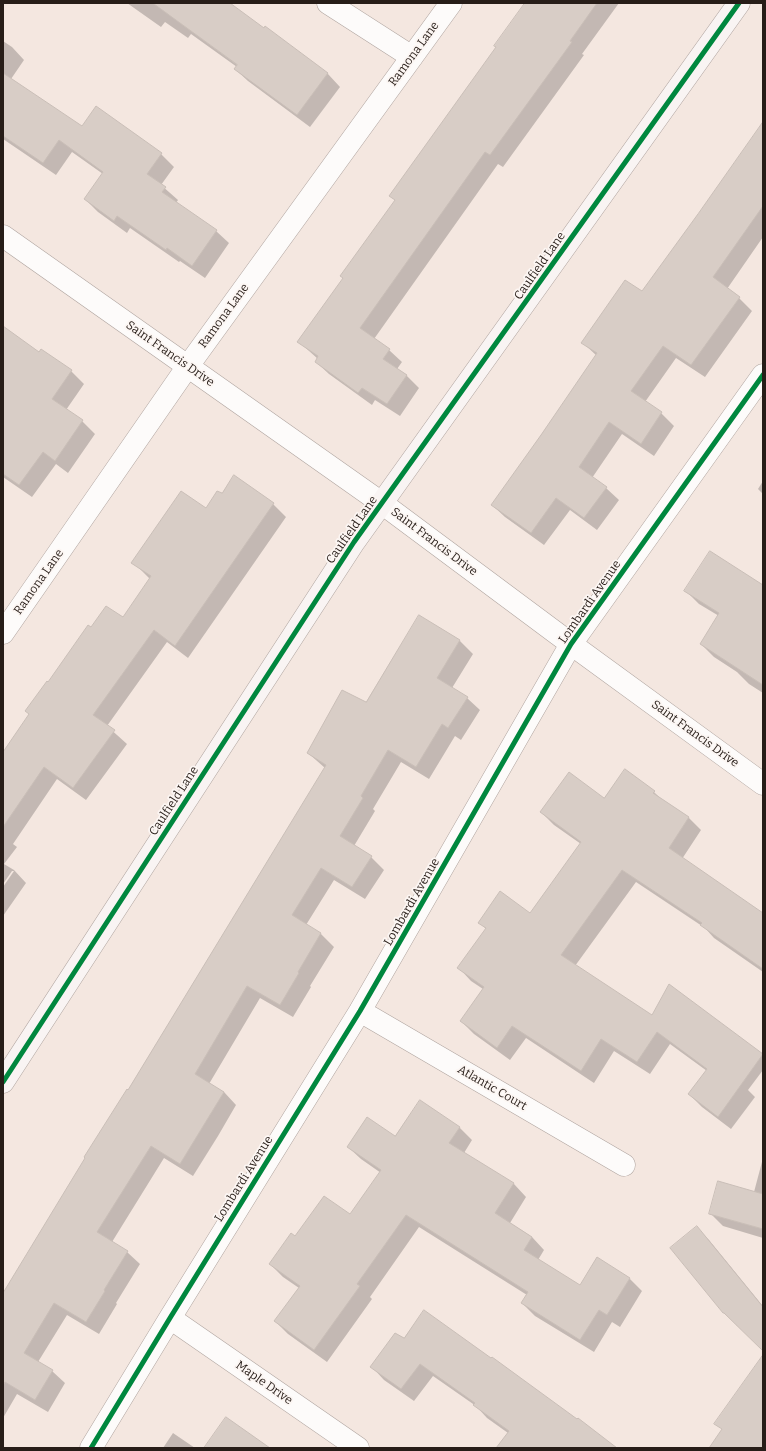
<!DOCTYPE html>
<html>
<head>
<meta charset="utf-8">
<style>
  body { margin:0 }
  #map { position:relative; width:766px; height:1451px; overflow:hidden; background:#f4e7e0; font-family:Bitter,serif }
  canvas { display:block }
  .frame { position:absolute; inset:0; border:4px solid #271d18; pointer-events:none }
</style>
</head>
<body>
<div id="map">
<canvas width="766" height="1451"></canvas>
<div class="frame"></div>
</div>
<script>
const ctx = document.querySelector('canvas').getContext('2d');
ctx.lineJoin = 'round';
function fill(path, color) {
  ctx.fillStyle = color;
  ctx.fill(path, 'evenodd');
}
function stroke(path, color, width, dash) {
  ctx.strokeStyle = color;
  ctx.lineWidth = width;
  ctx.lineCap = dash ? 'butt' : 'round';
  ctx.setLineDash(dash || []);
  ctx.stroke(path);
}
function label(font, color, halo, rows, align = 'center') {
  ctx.font = font + ' Bitter,serif';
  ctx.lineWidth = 3.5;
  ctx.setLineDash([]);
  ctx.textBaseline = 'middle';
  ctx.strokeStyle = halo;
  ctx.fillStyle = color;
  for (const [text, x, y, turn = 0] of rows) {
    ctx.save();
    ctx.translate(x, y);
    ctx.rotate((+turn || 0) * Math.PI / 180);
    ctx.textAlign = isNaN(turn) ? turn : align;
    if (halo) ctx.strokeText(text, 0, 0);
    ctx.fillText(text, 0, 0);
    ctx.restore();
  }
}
fill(new Path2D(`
  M 127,3 L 228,3 L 264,29 L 265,28 L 328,74 L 340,87 L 310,127 L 248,81 L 235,69 L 237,67 L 191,34 L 188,38 L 165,22 L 161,27 Z
  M 528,3 L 619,3 L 582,54 L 584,55 L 503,167 L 498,164 L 374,339 L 389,350 L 402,362 L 397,369 L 406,375 L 419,388 L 400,416 L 375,400 L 372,405 L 329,374 L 316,362 L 318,359 L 299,342 L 344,278 L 396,201 L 391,196 Z
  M 3,41 L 12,47 L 24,60 L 11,79 L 82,128 L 161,154 L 174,167 L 161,185 L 178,200 L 176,203 L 216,231 L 229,243 L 205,278 L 180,261 L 179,262 L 130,228 L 127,233 L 98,212 L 85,199 L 103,174 L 72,152 L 56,175 L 3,139 Z
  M 763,126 L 763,237 L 727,289 L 739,298 L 752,311 L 705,377 L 676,358 L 645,402 L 661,413 L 674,426 L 654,456 L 622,434 L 592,478 L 606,488 L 619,500 L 597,530 L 570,510 L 544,545 L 505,517 L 492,505 L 597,356 L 583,343 L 642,292 Z
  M 3,327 L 40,354 L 71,371 L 84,384 L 66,410 L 82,421 L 95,434 L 68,473 L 56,464 L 32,497 L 3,477 Z
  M 234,477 L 273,504 L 286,517 L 188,658 L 167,642 L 107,726 L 127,744 L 86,800 L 57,779 L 13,844 L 17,847 L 4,864 L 14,870 L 26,883 L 3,916 L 3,887 L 14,871 L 12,871 L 3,884 L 3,754 L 30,715 L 48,683 L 91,628 L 123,619 L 150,579 L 137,566 L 222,495 Z
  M 763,481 L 763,494 L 758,489 Z
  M 763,586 L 763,693 L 749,684 L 737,672 L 714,657 L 701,644 L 719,616 L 699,604 L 686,591 Z
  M 419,616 L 460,641 L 473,654 L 452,688 L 467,698 L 480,710 L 461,740 L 455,736 L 429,779 L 401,762 L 373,809 L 375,811 L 354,846 L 371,857 L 384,870 L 365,899 L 334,880 L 306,925 L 321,934 L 334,947 L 310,986 L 311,987 L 293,1017 L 260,998 L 209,1084 L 224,1092 L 236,1105 L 218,1136 L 193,1176 L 164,1158 L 112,1242 L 127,1252 L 140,1264 L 116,1303 L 117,1304 L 99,1334 L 67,1315 L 38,1362 L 52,1371 L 65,1383 L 48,1412 L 17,1394 L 3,1418 L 3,1295 L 325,768 L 308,753 L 366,703 Z
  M 625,771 L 654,792 L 662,800 L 689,818 L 701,830 L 682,859 L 763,914 L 763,972 L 714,938 L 705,928 L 636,882 L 575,966 L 652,1016 L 756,1050 L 763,1057 L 763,1070 L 748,1090 L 755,1097 L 731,1129 L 702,1107 L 689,1094 L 707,1071 L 670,1044 L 650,1074 L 614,1051 L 594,1083 L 526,1038 L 510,1060 L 474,1034 L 461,1021 L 483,989 L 471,981 L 459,968 L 486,929 L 479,922 L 531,915 L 581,844 L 554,825 L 541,812 L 605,799 Z
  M 459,1127 L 472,1140 L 464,1153 L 514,1184 L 526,1197 L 510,1223 L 532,1237 L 544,1250 L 538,1260 L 580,1286 L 629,1278 L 642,1291 L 620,1327 L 612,1322 L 594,1352 L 535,1316 L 522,1303 L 527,1295 L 419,1227 L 370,1297 L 372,1299 L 327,1362 L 288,1334 L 275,1321 L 299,1288 L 283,1277 L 270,1264 L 295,1238 L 350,1216 L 381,1173 L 361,1159 L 348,1147 Z
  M 763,1158 L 763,1238 L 723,1226 L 710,1213 L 754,1192 Z
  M 697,1228 L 709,1240 L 762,1305 L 737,1326 Z
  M 396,1334 L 615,1448 L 498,1448 L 508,1433 L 487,1418 L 476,1406 L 433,1376 L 414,1401 L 384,1380 L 372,1367 Z
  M 173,1433 L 195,1448 L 163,1448 Z`), '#0003');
const building = new Path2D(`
  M 153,3 L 230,3 L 264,28 L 265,26 L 328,73 L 297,115 L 234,69 L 237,65 Z
  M 525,3 L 597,3 L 570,41 L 572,42 L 490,155 L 485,152 L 360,328 L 390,349 L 383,359 L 407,375 L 387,404 L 362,388 L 358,393 L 315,362 L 318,356 L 297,342 L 343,278 L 340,276 L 395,200 L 389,196 L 496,47 L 494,46 Z
  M 3,73 L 82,126 L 96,106 L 162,153 L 147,174 L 166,187 L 162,192 L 217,230 L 192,266 L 167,248 L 166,250 L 117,216 L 114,221 L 84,199 L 103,172 L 59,140 L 43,163 L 3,136 Z
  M 763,122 L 763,206 L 713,277 L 740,297 L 691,365 L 663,346 L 631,391 L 662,412 L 641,444 L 609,422 L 579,467 L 607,487 L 584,518 L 556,498 L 531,533 L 491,505 L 541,435 L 597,353 L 581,343 L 625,280 L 642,291 L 698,214 Z
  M 3,326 L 39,352 L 41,349 L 72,370 L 52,399 L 83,420 L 55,461 L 43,452 L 19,485 L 3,474 Z
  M 234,475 L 274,503 L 175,646 L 154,630 L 93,715 L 115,730 L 73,788 L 44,767 L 3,827 L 3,752 L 29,714 L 25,711 L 47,681 L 48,682 L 88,625 L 91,627 L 106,606 L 123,617 L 151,576 L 131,563 L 181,491 L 206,508 L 217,491 L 222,493 Z
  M 710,551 L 763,585 L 763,685 L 700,644 L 719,613 L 684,591 Z
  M 419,615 L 460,640 L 437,678 L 468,697 L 448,728 L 442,724 L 416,767 L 388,750 L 361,796 L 363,798 L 340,836 L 372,856 L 352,887 L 321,868 L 292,915 L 321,933 L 298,972 L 299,973 L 280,1005 L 247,986 L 195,1074 L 224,1092 L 205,1123 L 180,1164 L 151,1146 L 97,1232 L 128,1251 L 104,1290 L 105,1291 L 86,1322 L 54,1303 L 24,1353 L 53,1370 L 35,1400 L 5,1382 L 3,1386 L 3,1293 L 85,1158 L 84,1157 L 127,1089 L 128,1090 L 326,765 L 307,753 L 342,690 L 366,702 Z
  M 625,769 L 655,791 L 653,793 L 689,817 L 669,848 L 763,913 L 763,969 L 700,925 L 702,923 L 622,870 L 561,955 L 652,1015 L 669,984 L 763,1054 L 718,1117 L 688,1094 L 707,1069 L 657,1032 L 637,1062 L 601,1039 L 581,1071 L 512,1026 L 497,1048 L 460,1021 L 484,987 L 457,968 L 486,928 L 478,923 L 500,891 L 530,913 L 581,842 L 540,812 L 569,772 L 604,798 Z
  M 420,1100 L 460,1127 L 449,1143 L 514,1183 L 495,1213 L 532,1237 L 524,1250 L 580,1285 L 597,1257 L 630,1278 L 607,1315 L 599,1310 L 580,1340 L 521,1303 L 528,1292 L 406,1215 L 357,1284 L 360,1286 L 314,1350 L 274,1321 L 300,1286 L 269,1264 L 291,1233 L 295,1236 L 324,1196 L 350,1214 L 381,1170 L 347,1147 L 367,1117 L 395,1136 Z
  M 718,1181 L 763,1194 L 763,1229 L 709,1214 Z
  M 697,1226 L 763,1307 L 763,1351 L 724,1313 L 723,1313 L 670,1248 Z
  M 424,1310 L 491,1358 L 492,1357 L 577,1419 L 578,1418 L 617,1448 L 496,1448 L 509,1431 L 473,1405 L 475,1403 L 420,1364 L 401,1389 L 370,1367 L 395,1333 L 404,1338 Z
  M 763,1355 L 763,1448 L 709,1448 L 722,1429 L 714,1424 Z
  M 226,1417 L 270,1448 L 204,1448 Z`);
fill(building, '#d8cdc6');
stroke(building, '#c9beb7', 1);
const street = new Path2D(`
  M 328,3 L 412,57
  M 3,236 L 383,504 L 571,644 L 763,784
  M 3,633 L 188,366 L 451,3
  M 360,1011 L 624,1165
  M 170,1318 L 358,1448
  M 91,1448 L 170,1318 L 360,1011 L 571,644 L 763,375`);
const secondary = new Path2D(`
  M 3,1082 L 354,542 L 739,3`);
stroke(street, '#afa49f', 23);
stroke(secondary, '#afa49f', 23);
stroke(street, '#fdfbfa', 22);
stroke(secondary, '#f9f4f3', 22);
stroke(new Path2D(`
  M 3,1082 L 354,542 L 739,3
  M 91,1448 L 170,1318 L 360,1011 L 571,644 L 763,375`), '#00873e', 5);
label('12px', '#271d18', '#fcf6f3', [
  ["Ramona Lane",414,54,-54],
  ["Caulfield Lane",540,266,-55],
  ["Ramona Lane",224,316,-54],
  ["Saint Francis Drive",170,354,35],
  ["Caulfield Lane",352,530,-55],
  ["Saint Francis Drive",434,542,37],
  ["Ramona Lane",39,582,-55],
  ["Lombardi Avenue",590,602,-55],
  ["Saint Francis Drive",695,734,36],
  ["Caulfield Lane",174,801,-57],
  ["Lombardi Avenue",412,902,-60],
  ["Atlantic Court",492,1088,30],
  ["Lombardi Avenue",244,1179,-58],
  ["Maple Drive",264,1383,35]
]);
</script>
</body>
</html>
